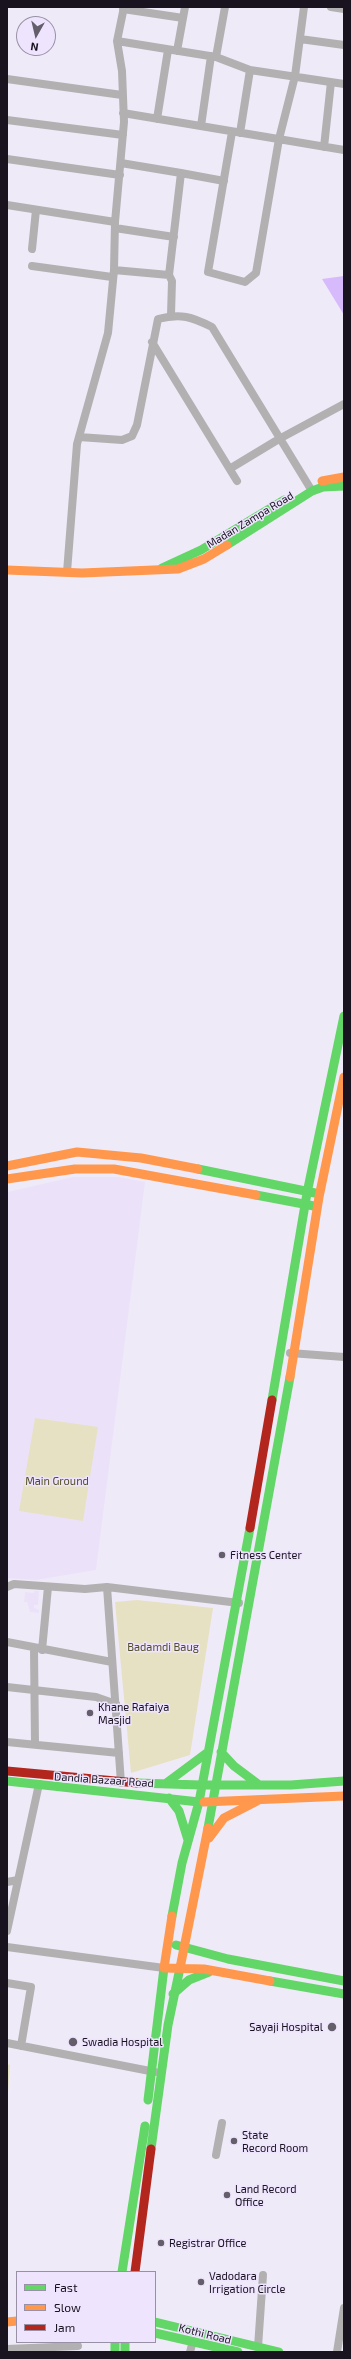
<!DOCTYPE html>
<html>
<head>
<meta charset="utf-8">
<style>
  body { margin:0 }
  #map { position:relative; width:351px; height:2359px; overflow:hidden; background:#efeaf8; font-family:"Exo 2",sans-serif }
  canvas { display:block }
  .frame { position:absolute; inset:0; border:8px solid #18131e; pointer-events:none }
  .legend { position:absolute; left:16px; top:2271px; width:140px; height:72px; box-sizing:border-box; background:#eee4fe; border:1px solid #9890a4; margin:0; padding:5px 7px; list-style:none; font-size:12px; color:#18131e }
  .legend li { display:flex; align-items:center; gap:8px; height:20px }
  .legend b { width:20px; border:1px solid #9890a4 }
  .north { position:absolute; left:16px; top:16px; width:40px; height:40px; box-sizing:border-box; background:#eee4fe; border:1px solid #9890a4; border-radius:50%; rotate:188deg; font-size:11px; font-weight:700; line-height:16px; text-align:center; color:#18131e }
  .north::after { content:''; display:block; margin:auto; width:14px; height:18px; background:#635e6a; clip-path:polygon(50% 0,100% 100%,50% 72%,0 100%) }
</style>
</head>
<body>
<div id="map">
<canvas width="351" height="2359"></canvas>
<div class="frame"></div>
<ul class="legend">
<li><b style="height:5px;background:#63d668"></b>Fast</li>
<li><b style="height:5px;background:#ff974d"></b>Slow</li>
<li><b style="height:5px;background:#b3261e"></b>Jam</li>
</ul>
<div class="north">N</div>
</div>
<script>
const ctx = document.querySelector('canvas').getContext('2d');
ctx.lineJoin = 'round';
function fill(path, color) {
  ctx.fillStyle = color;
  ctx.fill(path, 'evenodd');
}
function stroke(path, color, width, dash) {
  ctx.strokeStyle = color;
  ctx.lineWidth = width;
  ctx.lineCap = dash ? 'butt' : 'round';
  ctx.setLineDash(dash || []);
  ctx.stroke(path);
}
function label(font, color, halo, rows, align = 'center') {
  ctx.font = font + ' "Exo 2",sans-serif';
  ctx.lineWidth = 3;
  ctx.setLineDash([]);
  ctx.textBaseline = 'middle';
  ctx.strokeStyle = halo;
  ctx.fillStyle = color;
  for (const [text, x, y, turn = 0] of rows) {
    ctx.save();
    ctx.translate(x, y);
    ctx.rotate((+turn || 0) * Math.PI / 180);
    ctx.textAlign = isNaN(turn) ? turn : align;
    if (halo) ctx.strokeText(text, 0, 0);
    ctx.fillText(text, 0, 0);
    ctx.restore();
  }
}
fill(new Path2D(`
  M 73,1177 L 119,1177 L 145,1182 L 96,1570 L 36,1580 L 7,1578 L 7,1192 Z
  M 34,1591 L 39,1591 L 38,1605 L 34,1605 L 34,1608 L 39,1610 L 39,1613 L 30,1612 L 27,1602 L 24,1602 L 25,1592 L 34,1593 Z`), '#ebe2fa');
fill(new Path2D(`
  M 35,1418 L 98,1427 L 83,1521 L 19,1511 Z
  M 137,1600 L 213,1608 L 190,1755 L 131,1773 L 115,1602 Z
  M 7,2064 L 10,2065 L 7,2106 Z`), '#e7e1c3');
fill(new Path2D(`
  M 344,276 L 344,315 L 322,279 Z`), '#d6bafb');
stroke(new Path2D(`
  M 331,7 L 344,9
  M 123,9 L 183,18
  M 300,39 L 344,45
  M 117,41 L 216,57 L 250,70 L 344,84
  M 177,51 L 185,7
  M 216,57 L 225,7
  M 7,79 L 122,95
  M 123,113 L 344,150
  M 157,119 L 168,50
  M 7,120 L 123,135
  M 201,126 L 211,56
  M 232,132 L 208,272 L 245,282 L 256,273 L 279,139 L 295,76 L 304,7
  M 240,133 L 250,70
  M 324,147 L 331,82
  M 7,159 L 120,175
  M 121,163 L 181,173
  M 7,205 L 115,222
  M 115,228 L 174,237
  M 32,249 L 36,210
  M 32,266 L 112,277
  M 114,270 L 169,275 L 181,173 L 224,181
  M 169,275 L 172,281 L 171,315
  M 152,342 L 237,481
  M 79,437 L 122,440 L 132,436 L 137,425 L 158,319 C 181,313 192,317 212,327 L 312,491
  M 231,468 L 279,439 L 344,404
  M 67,572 L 77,444 L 108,333 L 114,270 L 115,222 L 124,122 L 122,71 L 117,41 L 124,7
  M 290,1353 L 344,1357
  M 7,1587 L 14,1584 L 85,1589 L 107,1587
  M 7,1642 L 112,1662
  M 34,1649 L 35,1744
  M 42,1650 L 48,1587
  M 7,1687 L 96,1697 L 116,1704
  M 7,1742 L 119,1753
  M 121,1783 L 107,1587 L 239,1603
  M 7,1882 L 18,1880
  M 7,1931 L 39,1784
  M 7,1947 L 164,1968
  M 7,1983 L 31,1987 L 21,2046
  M 7,2043 L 155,2072
  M 216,2155 L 222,2123
  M 258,2347 L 263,2275
  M 7,2349 L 78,2346
  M 190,2352 L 193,2341
  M 337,2352 L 344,2308`), '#b3b0b2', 8);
stroke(new Path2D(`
  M 227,545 L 312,491 L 323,487 L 344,486
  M 162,568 L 201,550 L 284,500
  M 198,1169 L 315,1193
  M 256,1195 L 314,1206
  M 272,1400 L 307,1193 L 344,1016
  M 221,1752 L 234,1766 L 258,1784
  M 7,1781 L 199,1802
  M 137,1783 L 201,1785
  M 165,1784 L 208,1752
  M 206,1785 L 291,1785 L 344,1781
  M 169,1798 L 179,1811 L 188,1840
  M 208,1828 L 290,1377
  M 172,1916 L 182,1863 L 199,1802 L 250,1528
  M 176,1945 L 228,1959 L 344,1981
  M 270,1981 L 344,1994
  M 173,1994 L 189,1980 L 209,1972
  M 148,2100 L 164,1968
  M 151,2149 L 168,2025 L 180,1968
  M 122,2272 L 145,2126
  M 155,2322 L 279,2352
  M 155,2333 L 238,2352
  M 115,2342 L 115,2352
  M 125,2342 L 125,2352`), '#63d668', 9);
stroke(new Path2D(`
  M 322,481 L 344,477
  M 7,570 L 82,573 L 178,569 L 204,559 L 227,545
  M 7,1166 L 77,1152 L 141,1158 L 198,1169
  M 7,1179 L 75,1169 L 114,1169 L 256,1195
  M 290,1377 L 319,1197 L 344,1077
  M 204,1802 L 344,1796
  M 209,1838 L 224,1818 L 259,1800
  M 172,1916 L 164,1968 L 204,1969 L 270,1981
  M 180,1968 L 208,1828
  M 7,2322 L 17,2321`), '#ff974d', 9);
stroke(new Path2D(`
  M 250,1528 L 272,1400
  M 7,1771 L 137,1783
  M 135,2272 L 151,2149`), '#b3261e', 9);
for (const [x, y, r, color] of [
  [222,1555,4,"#635e6a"],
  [90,1713,4,"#635e6a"],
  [332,2027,5,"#635e6a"],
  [73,2042,5,"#635e6a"],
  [234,2141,4,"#635e6a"],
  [227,2195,4,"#635e6a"],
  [161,2243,4,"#635e6a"],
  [201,2282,4,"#635e6a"]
]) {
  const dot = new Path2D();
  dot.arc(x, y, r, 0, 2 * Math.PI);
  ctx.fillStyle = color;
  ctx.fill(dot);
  stroke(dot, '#eee4fe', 1.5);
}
label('11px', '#18131e', '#eee4fe', [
  ["Madan Zampa Road",250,520,-31],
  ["Dandia Bazaar Road",104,1780,4],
  ["Kothi Road",205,2334,14]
]);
label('11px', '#534e23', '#eee4fe', [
  ["Main Ground",57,1481],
  ["Badamdi Baug",163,1647]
]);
label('11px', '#18131e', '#eee4fe', [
  ["Fitness Center",230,1555],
  ["Khane Rafaiya",98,1707],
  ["Masjid",98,1720],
  ["Sayaji Hospital",323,2027,"right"],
  ["Swadia Hospital",82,2042],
  ["State",242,2135],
  ["Record Room",242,2148],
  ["Land Record",235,2189],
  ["Office",235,2202],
  ["Registrar Office",169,2243],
  ["Vadodara",209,2276],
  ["Irrigation Circle",209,2289]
], 'left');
</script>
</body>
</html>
